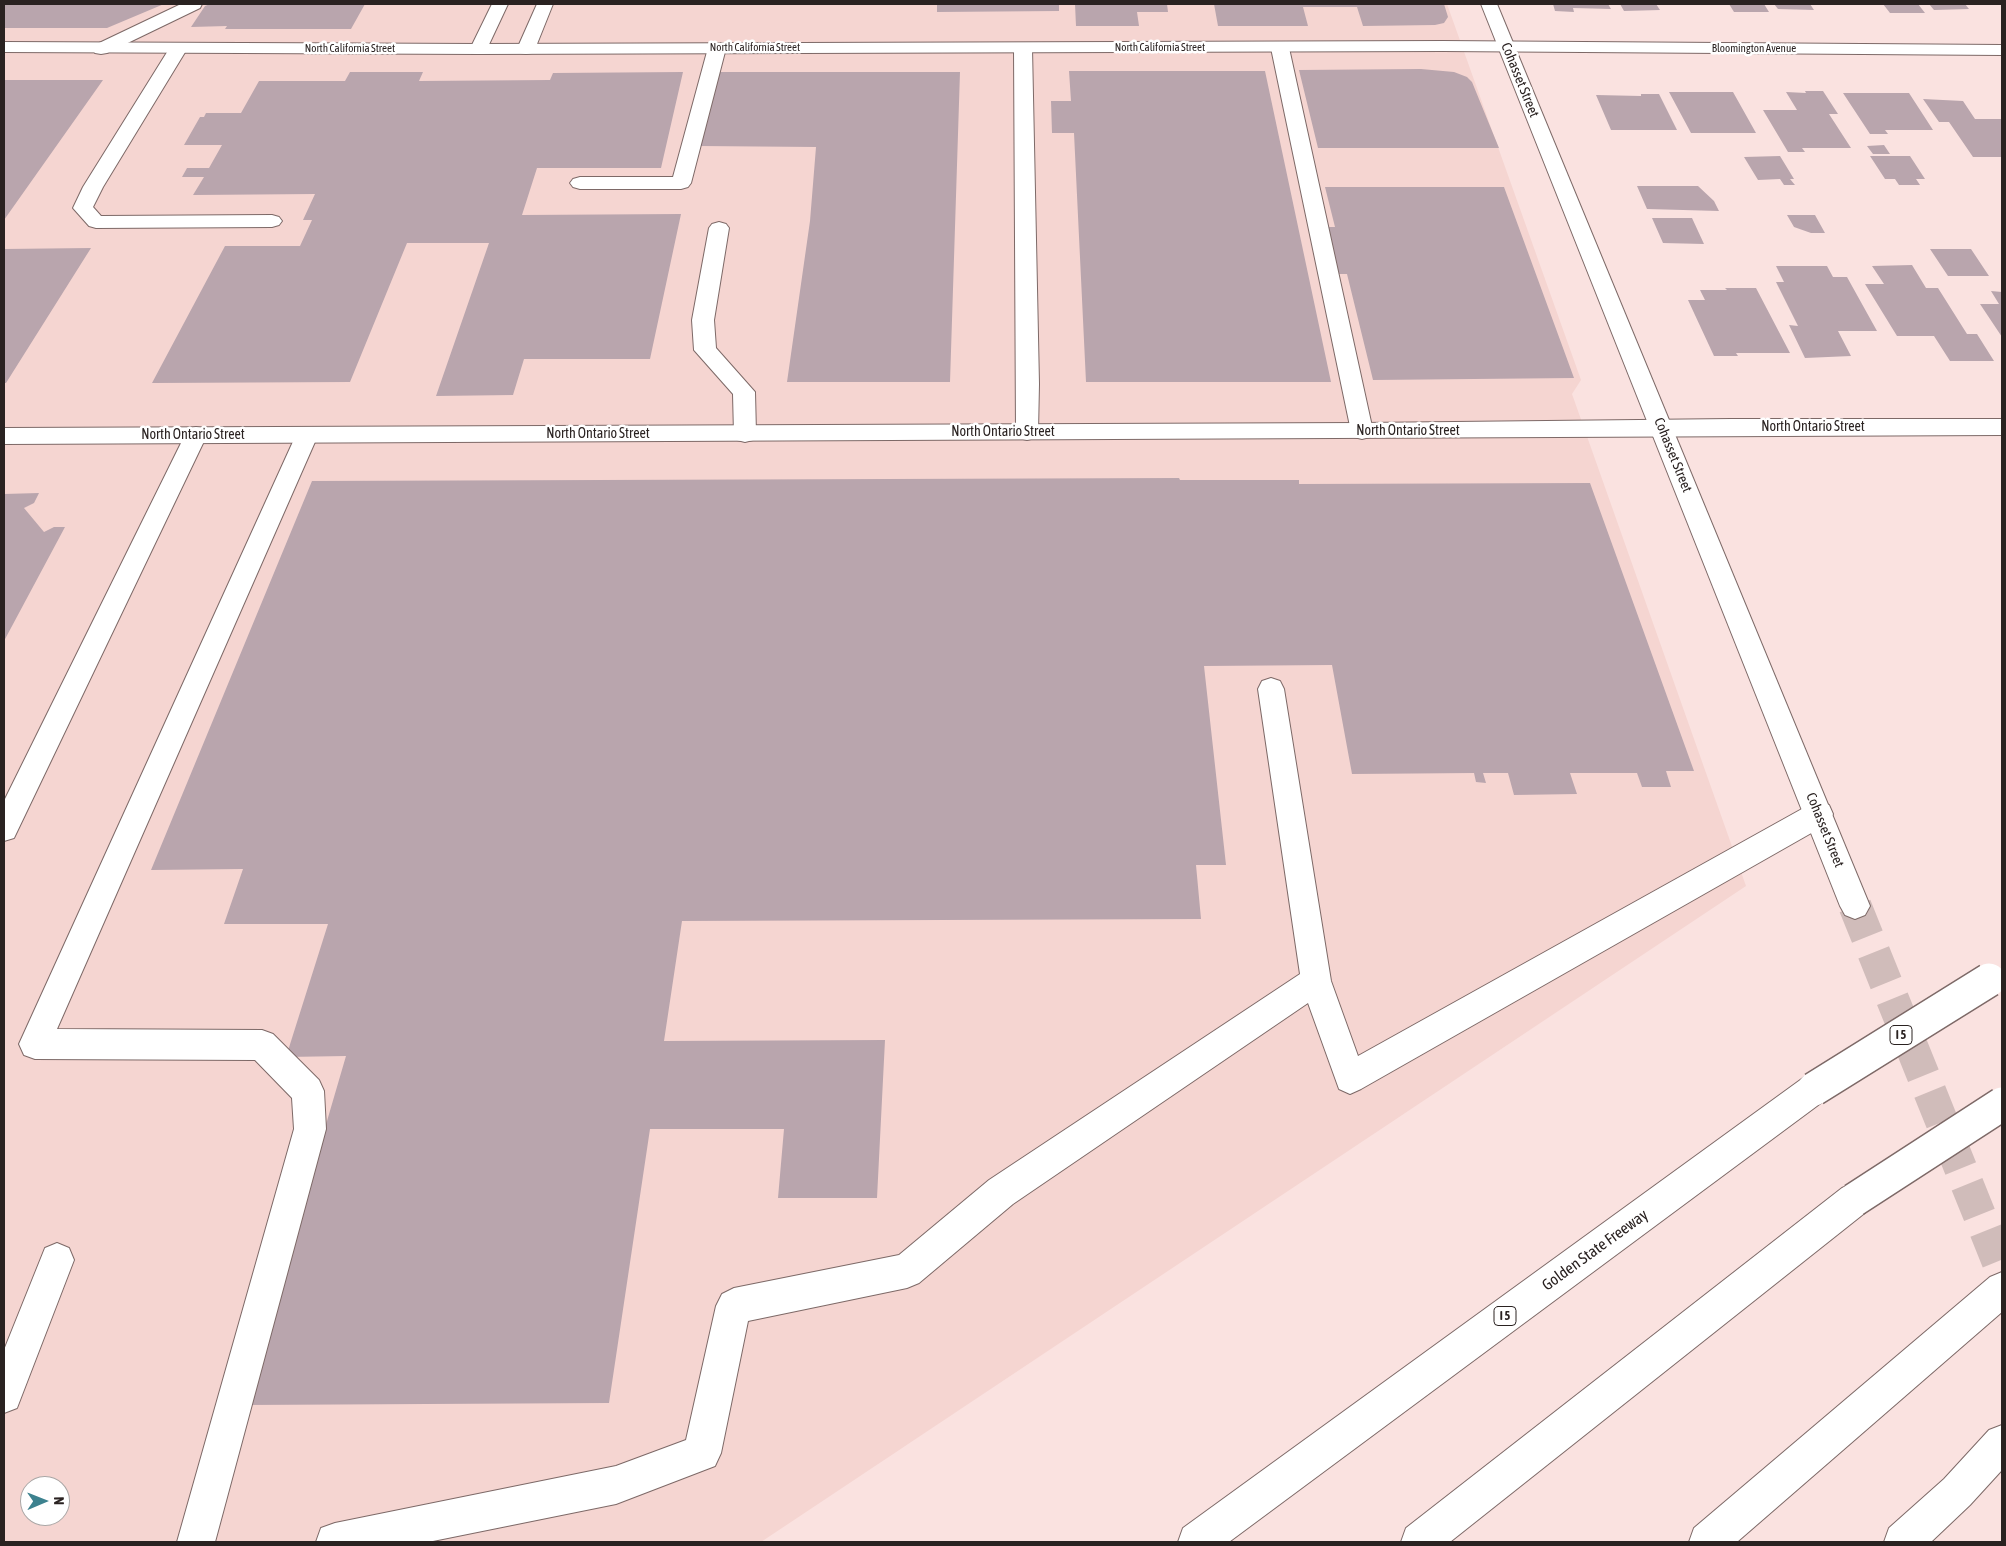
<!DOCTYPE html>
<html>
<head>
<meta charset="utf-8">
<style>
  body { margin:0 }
  #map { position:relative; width:2006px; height:1546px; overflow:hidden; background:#fae2e0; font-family:"Asap Condensed",sans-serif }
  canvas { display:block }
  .frame { position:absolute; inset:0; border:5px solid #2a2221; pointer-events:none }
  .north { position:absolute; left:20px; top:1476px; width:50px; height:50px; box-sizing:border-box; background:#fff; border:1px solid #aaa7a6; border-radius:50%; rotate:89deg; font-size:14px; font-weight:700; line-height:20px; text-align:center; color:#2a2221 }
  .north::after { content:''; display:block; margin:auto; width:18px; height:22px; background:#3d828f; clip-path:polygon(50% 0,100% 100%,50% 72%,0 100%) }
</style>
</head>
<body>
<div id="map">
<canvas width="2006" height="1546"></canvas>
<div class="frame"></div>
<div class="north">N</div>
</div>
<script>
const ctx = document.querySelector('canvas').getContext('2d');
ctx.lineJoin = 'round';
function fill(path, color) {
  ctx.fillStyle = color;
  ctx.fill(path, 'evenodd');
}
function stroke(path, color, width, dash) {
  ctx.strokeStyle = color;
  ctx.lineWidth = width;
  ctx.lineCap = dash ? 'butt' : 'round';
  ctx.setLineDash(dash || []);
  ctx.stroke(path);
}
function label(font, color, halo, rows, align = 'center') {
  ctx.font = font + ' "Asap Condensed",sans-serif';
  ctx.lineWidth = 5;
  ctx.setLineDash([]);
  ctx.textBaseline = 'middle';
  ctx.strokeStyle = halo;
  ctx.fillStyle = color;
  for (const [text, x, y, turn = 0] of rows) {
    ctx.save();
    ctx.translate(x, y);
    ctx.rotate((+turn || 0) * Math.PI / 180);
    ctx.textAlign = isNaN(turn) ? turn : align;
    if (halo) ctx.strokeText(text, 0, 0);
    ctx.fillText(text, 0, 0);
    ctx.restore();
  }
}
fill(new Path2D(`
  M 4,4 L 1447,4 L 1581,380 L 1572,394 L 1746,886 L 761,1542 L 4,1542 ZM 30,1486 L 60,1486 L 60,1516 L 30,1516 Z`), '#f5d5d1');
fill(new Path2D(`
  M 4,4 L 164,4 L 107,28 L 4,28 Z
  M 210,4 L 365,4 L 351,29 L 225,29 L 227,26 L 191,27 L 205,6 Z
  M 937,4 L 1059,4 L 1059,11 L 937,12 Z
  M 1075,4 L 1167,4 L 1168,12 L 1137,12 L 1139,26 L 1076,26 Z
  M 1214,4 L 1444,4 L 1448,17 L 1444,23 L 1435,25 L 1363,26 L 1357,7 L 1303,7 L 1308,26 L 1218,26 Z
  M 1553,4 L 1608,4 L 1611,9 L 1573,8 L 1574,12 L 1555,11 Z
  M 1620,4 L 1656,4 L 1660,10 L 1624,11 Z
  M 1729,4 L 1764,4 L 1769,12 L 1734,12 Z
  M 1774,4 L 1810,4 L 1814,10 L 1778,9 Z
  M 1883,4 L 1918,4 L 1925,13 L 1890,13 Z
  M 1929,4 L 1965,4 L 1969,9 L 1934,10 Z
  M 1421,69 L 1454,72 L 1467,77 L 1472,82 L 1499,148 L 1318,148 L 1299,70 Z
  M 1069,71 L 1265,71 L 1331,382 L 1086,382 L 1074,133 L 1052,133 L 1051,101 L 1071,101 Z
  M 350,72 L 423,72 L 419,81 L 550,80 L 553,73 L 683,72 L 661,168 L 537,168 L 522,215 L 681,214 L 650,359 L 524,359 L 513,395 L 436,396 L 489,243 L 407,243 L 350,382 L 152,383 L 225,246 L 300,246 L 312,220 L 303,220 L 315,194 L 193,195 L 204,177 L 182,177 L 187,168 L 209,168 L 222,145 L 184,145 L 200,117 L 204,117 L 206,113 L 241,113 L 259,81 L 345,81 Z
  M 717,72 L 960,72 L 950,382 L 787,382 L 810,221 L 816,147 L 700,146 Z
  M 4,80 L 103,80 L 4,220 Z
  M 1805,91 L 1823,91 L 1838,114 L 1829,114 L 1851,148 L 1802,148 L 1805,152 L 1788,152 L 1763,110 L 1797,110 L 1786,92 L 1806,93 Z
  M 1669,92 L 1733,92 L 1756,133 L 1691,133 Z
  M 1843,93 L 1909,93 L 1933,130 L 1885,130 L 1888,134 L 1870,134 Z
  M 1641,94 L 1659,94 L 1677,130 L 1611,130 L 1596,95 L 1641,96 Z
  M 1923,99 L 1963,101 L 1975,119 L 2002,119 L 2002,157 L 1973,157 L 1949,122 L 1939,122 Z
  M 1884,145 L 1890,154 L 1873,154 L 1867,146 Z
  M 1780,156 L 1794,179 L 1790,179 L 1795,185 L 1784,185 L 1780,179 L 1758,180 L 1744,157 Z
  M 1870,156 L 1910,156 L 1925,179 L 1916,179 L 1920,185 L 1899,185 L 1895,179 L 1885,179 Z
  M 1637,186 L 1698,186 L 1714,201 L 1719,211 L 1647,209 Z
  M 1325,187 L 1504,187 L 1574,378 L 1373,380 L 1347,274 L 1333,274 L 1327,227 L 1335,227 Z
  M 1787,215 L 1815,215 L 1825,233 L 1811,233 L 1794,227 Z
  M 1652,218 L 1692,218 L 1704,244 L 1663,243 Z
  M 91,248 L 6,383 L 4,383 L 4,249 Z
  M 1930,249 L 1971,249 L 1989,276 L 1948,276 Z
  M 1912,265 L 1926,288 L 1938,288 L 1967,334 L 1977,334 L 1994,361 L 1950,361 L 1934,336 L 1897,336 L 1865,284 L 1884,284 L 1872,266 Z
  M 1776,266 L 1827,266 L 1833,277 L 1847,277 L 1877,331 L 1838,331 L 1851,356 L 1805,358 L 1789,325 L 1798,326 L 1776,282 L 1784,282 Z
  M 1725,288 L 1756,288 L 1790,353 L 1736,353 L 1738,356 L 1714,356 L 1688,300 L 1705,300 L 1700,290 L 1727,290 Z
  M 1991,291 L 2002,292 L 2002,337 L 1980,304 L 1999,304 Z
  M 1179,478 L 1180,480 L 1299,480 L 1299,484 L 1590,483 L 1694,771 L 1666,771 L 1671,787 L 1642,787 L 1637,773 L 1570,773 L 1577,794 L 1514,795 L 1508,773 L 1483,773 L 1486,783 L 1476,782 L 1474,773 L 1352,774 L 1332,665 L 1204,666 L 1226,865 L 1196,865 L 1201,919 L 682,921 L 664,1041 L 885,1040 L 877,1198 L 778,1198 L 784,1129 L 650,1129 L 609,1403 L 244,1405 L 346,1056 L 286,1057 L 328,924 L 224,924 L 243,869 L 151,870 L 312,481 Z
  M 39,493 L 34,503 L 24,508 L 44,532 L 54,527 L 65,527 L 4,641 L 4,494 Z`), '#b9a5ad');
stroke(new Path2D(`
  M 1855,906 L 2002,1271`), '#d0bcba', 33, [33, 17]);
const service = new Path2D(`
  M 181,4 L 202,4 L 200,8 L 107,53 L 101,54 L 95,53 L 92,49 L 95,45 Z
  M 492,4 L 508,4 L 485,53 L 479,54 L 473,53 L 470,49 Z
  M 537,4 L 553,4 L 535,49 L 532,53 L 526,54 L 520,53 L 517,49 Z
  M 717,43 L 723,44 L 726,48 L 691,183 L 688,187 L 681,189 L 580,189 L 573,187 L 570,183 L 573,179 L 580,177 L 673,177 L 708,48 L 711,44 Z
  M 1023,43 L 1029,44 L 1032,48 L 1039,384 L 1038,432 L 1035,438 L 1027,440 L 1019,438 L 1016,432 L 1014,48 L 1017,44 Z
  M 1280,43 L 1286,44 L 1289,48 L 1373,431 L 1370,437 L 1362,439 L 1354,437 L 1351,431 L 1271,48 L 1274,44 Z
  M 178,44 L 184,45 L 187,49 L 103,187 L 93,207 L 101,216 L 272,215 L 279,217 L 282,221 L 279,225 L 272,227 L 96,228 L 89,226 L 73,208 L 83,187 L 169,49 L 172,45 Z
  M 719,222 L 726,224 L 729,228 L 714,320 L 716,348 L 755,392 L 756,434 L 753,440 L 745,442 L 737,440 L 734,434 L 733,394 L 694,350 L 692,320 L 709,228 L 712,224 Z
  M 196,427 L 204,429 L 207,435 L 14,838 L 4,841 L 4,801 L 185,435 L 188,429 Z
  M 307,427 L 315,429 L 318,435 L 57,1029 L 262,1030 L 273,1034 L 319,1080 L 324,1091 L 326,1129 L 215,1542 L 177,1542 L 294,1129 L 292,1098 L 255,1060 L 35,1059 L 24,1055 L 19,1044 L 296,435 L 299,429 Z
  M 1271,678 L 1280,681 L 1284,689 L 1331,981 L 1358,1056 L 1809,805 L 1819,802 L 1829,805 L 1833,814 L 1829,823 L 1361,1089 L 1350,1094 L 1339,1089 L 1308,1003 L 1013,1204 L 919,1283 L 907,1288 L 748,1321 L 721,1453 L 715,1466 L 616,1504 L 428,1542 L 316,1542 L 321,1528 L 335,1523 L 616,1466 L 686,1440 L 716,1306 L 722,1294 L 734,1288 L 899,1255 L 989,1180 L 1300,974 L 1258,689 L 1262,681 Z
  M 57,1243 L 69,1248 L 74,1260 L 17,1408 L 4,1413 L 4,1350 L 45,1248 Z`);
const minor = new Path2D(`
  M 1443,41 L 2002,45 L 2002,55 L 1443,51 L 479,54 L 4,52 L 4,42 L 479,44 Z
  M 1731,419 L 2002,419 L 2002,435 L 4,444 L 4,428 L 1362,423 Z`);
const tertiary = new Path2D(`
  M 1481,4 L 1497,4 L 1870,906 L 1865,915 L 1855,919 L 1845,915 L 1840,906 Z`);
const motorway = new Path2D(`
  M 1814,1073 L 1825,1078 L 1830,1089 L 1825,1100 L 1229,1542 L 1178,1542 L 1183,1528 L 1803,1078 Z
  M 1854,1183 L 1866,1188 L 1871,1200 L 1866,1212 L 1450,1542 L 1401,1542 L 1406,1528 L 1842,1188 Z
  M 2002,1272 L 2002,1312 L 1737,1542 L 1689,1542 L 1694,1528 L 1990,1277 Z
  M 2002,1425 L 2002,1470 L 1970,1505 L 1931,1542 L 1884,1542 L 1889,1528 L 1944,1479 L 1989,1430 Z`);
stroke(service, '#7d6967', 2);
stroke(minor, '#7d6967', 2);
stroke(tertiary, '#7d6967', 2);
stroke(motorway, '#7d6967', 2);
fill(service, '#fff');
fill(minor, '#fff');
fill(tertiary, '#fff');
fill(motorway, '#fff');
const motorwayBridge = new Path2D(`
  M 1814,1089 L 1989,980
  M 1854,1200 L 2002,1104`);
stroke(motorwayBridge, '#7d6967', 36, []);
stroke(motorwayBridge, '#fff', 33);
label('11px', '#2a2221', '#fff', [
  ["North California Street",755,48],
  ["North California Street",1160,48],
  ["North California Street",350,49],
  ["Bloomington Avenue",1754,49]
]);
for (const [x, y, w] of [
  [1901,1035,22],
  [1505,1316,22]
]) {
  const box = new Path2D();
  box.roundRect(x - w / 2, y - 9.5, w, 19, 4);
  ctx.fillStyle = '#fff';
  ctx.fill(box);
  stroke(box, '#2a2221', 1);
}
label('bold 12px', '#2a2221', null, [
  ["I 5",1901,1035],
  ["I 5",1505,1316]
]);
label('14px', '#2a2221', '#fff', [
  ["Cohasset Street",1520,80,68],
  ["North Ontario Street",1813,427],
  ["North Ontario Street",1408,431],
  ["North Ontario Street",1003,432],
  ["North Ontario Street",598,434],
  ["North Ontario Street",193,435],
  ["Cohasset Street",1673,455,68],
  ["Cohasset Street",1825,830,68]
]);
label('16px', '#2a2221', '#fff', [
  ["Golden State Freeway",1595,1250,-36]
]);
</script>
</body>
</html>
